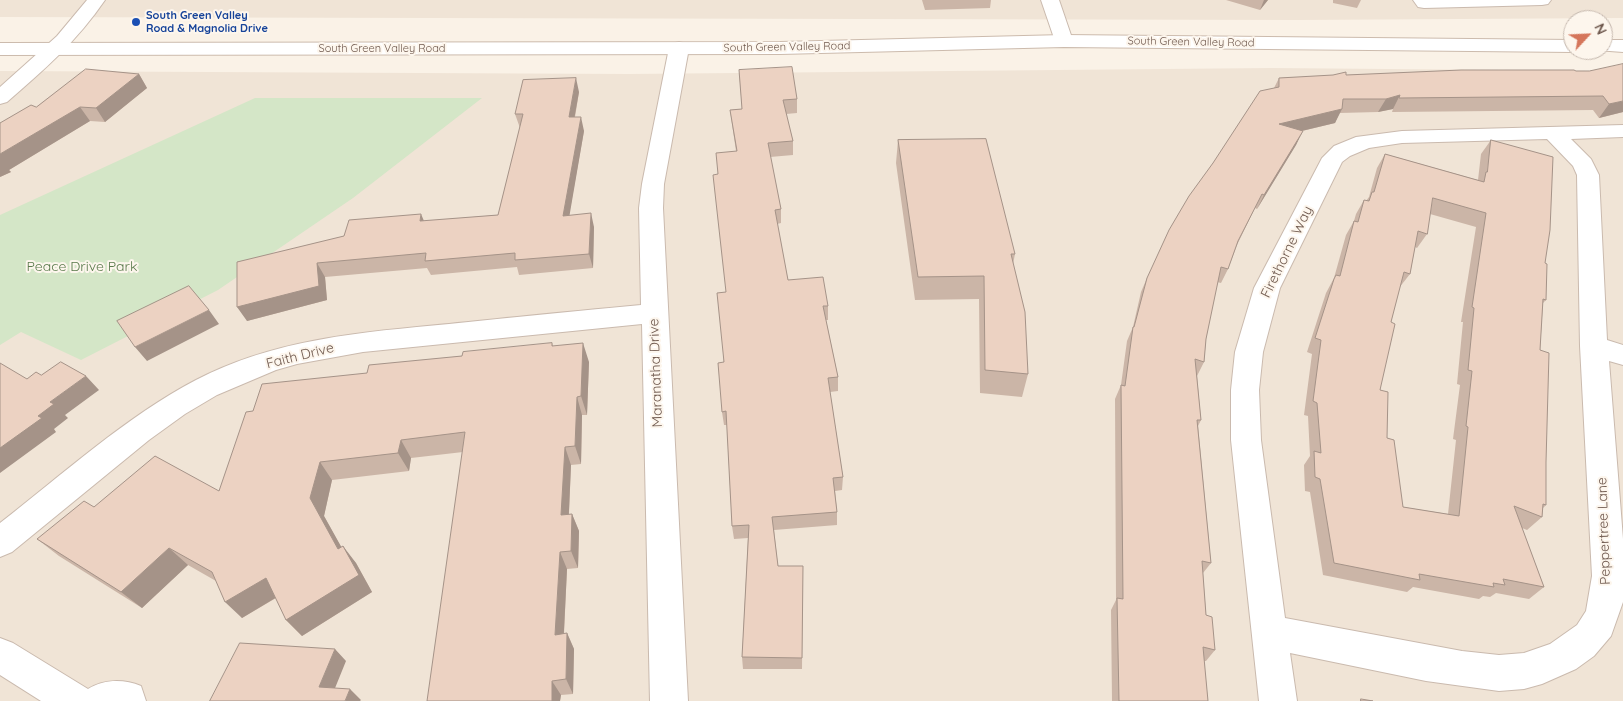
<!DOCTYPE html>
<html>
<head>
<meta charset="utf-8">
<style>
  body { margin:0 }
  #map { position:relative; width:1623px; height:701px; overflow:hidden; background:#faf2e7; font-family:Quicksand,sans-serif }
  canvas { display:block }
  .north { position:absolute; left:1563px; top:10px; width:50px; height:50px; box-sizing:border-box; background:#fdf6ed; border:1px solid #c5b8ae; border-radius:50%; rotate:65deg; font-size:14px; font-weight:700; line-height:20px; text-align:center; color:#705a4f }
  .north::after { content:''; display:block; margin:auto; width:18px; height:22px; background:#d5765b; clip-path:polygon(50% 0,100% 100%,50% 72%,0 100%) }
</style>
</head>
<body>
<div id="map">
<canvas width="1623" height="701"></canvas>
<div class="north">N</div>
</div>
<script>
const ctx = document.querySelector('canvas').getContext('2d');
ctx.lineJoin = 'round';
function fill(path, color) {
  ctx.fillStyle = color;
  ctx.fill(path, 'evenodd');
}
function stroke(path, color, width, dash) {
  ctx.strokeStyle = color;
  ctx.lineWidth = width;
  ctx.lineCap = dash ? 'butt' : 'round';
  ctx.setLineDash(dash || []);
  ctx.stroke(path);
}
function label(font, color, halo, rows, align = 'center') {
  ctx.font = font + ' Quicksand,sans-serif';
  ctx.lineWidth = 4;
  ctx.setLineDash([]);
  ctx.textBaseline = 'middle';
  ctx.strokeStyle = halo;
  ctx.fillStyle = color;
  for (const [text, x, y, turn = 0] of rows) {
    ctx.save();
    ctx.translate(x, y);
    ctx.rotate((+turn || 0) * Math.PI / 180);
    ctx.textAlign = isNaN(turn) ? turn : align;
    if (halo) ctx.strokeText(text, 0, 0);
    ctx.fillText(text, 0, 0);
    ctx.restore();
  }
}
fill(new Path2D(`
  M 0,0 L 1623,0 L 1623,18 L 1298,20 L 0,17 Z
  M 1271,68 L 1623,71 L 1623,701 L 0,701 L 0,71 L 629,74 Z`), '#f0e4d6');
fill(new Path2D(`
  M 255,98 L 482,98 L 353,198 L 218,290 L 81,360 L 21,332 L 0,345 L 0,215 Z`), '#d4e6c7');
const minor = new Path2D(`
  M 87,0 L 105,0 C 78,40 43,71 7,102 L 0,104 L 0,87 L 57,36 Z
  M 1041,0 L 1059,0 L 1073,41 L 1071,45 L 1064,47 L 1057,45 L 1055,41 Z
  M 1413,0 L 1551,0 L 1548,4 L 1542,5 L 1424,8 L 1418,7 Z
  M 679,42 L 686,44 L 689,48 L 664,184 L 663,208 L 688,701 L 650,701 L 642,324 L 363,352 L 297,364 L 276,370 L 217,395 L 185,414 L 149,440 L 12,552 L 0,557 L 0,523 C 62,475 127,416 196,380 C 274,339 363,332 449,324 C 513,317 577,311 641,305 L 639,208 L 642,184 L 669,48 L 672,44 Z
  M 1623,125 L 1623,137 L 1571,139 L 1591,159 L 1599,175 L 1607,340 L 1623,345 L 1623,365 L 1609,361 L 1623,539 L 1623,602 L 1611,636 L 1594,656 L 1576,669 L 1542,684 L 1524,689 L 1499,691 L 1426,681 L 1290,653 L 1297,701 L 1259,701 L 1231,440 L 1231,390 L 1235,352 L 1254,288 L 1322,158 L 1334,146 L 1356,137 L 1402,131 ZM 1547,139 L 1573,166 L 1577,175 L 1580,346 L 1592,576 L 1586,611 L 1577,625 L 1550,644 L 1524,653 L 1499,655 L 1462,651 L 1285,618 L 1261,440 L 1259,390 L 1263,352 L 1280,288 L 1342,162 L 1350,156 L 1369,148 L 1402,143 Z
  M 0,638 L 13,643 L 88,689 C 104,679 124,679 141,686 L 146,701 L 41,701 L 0,675 Z`);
const secondary = new Path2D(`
  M 1064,35 L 1573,40 L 1573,50 L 1580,50 L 1573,52 L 1064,47 L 780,54 L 0,55 L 0,43 L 780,42 Z
  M 1603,40 L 1623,40 L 1623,52 L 1596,50 L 1603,50 Z`);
stroke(minor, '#cabaae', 2);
stroke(secondary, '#ccbbad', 2);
fill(minor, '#fff');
fill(secondary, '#fff');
fill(new Path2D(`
  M 922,0 L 991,0 L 990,8 L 925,10 Z
  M 1226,0 L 1268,0 L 1260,10 Z
  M 1333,0 L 1361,0 L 1357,8 L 1333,3 Z
  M 739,70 L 797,99 L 797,113 L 786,114 L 793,141 L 793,155 L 770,157 L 781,209 L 781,223 L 777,224 L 788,280 L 828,306 L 828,320 L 826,320 L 838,377 L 838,391 L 830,392 L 843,477 L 842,490 L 835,491 L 837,512 L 837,525 L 774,530 L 778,566 L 803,566 L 802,669 L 743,669 L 742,657 L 748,538 L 734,539 L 732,526 L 727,425 L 724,425 L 722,412 L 726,292 L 736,151 L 732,124 L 730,110 L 742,109 Z
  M 1574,70 L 1623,112 L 1599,118 L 1593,110 L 1392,112 L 1393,109 L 1378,112 L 1339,113 L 1335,123 L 1302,131 L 1296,145 L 1257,209 L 1255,208 L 1237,245 L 1228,269 L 1221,283 L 1217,282 L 1206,339 L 1204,362 L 1197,376 L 1201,420 L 1198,426 L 1211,563 L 1203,573 L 1206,615 L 1215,650 L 1206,661 L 1204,661 L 1208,701 L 1112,701 L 1111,610 L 1116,600 L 1115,399 L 1121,385 L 1127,341 L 1133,327 L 1141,292 L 1147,278 L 1274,88 L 1279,78 L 1346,75 Z
  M 139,74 L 147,88 L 105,122 L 90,121 L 9,170 L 11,172 L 0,177 L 36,107 Z
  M 579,92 L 575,117 L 584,131 L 569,215 L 594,227 L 593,268 L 519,275 L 517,267 L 431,275 L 427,268 L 325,277 L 327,300 L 247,321 L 237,262 L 424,221 L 498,215 L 520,128 L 515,114 Z
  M 898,140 L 1015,254 L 1013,264 L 1028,374 L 1022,397 L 980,393 L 979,299 L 915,300 L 896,163 Z
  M 1491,140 L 1545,263 L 1546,300 L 1543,303 L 1540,350 L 1546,462 L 1546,505 L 1543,508 L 1542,517 L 1527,530 L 1522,528 L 1544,587 L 1529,599 L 1496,593 L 1490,597 L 1483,596 L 1479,599 L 1413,587 L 1407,592 L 1323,575 L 1310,492 L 1305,491 L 1304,465 L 1310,456 L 1308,416 L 1304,415 L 1312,354 L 1307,352 L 1326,293 L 1334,278 L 1346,235 L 1354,221 L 1356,214 L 1364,200 L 1366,201 L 1369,197 L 1377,168 L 1385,154 L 1478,180 L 1481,154 ZM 1430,214 L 1476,227 L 1461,322 L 1463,322 L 1457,384 L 1460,385 L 1453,439 L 1456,440 L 1448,514 L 1403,507 L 1387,438 L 1380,390 L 1391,322 L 1399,288 L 1410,274 L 1415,247 L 1417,248 L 1427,234 Z
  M 552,343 L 553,346 L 589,362 L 587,415 L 582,415 L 581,464 L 571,465 L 569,514 L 572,514 L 579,531 L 578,568 L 567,569 L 564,634 L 567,633 L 574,649 L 573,694 L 561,695 L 560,701 L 463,452 L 411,458 L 409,471 L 332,480 L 324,516 L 341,547 L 356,563 L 372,592 L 302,636 L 286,620 L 276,598 L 242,618 L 216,581 L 188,565 L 142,608 L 59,556 L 37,539 L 94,507 L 219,491 L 253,411 L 367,373 L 462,356 Z`), '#cbb5a7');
fill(new Path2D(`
  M 1264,0 L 1268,0 L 1260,10 Z
  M 139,74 L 147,88 L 105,122 L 96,108 Z
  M 576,78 L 579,92 L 572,131 L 569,117 Z
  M 1400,95 L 1393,109 L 1378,112 L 1386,99 Z
  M 1623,101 L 1623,112 L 1599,118 L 1609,104 Z
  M 80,107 L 90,121 L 9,170 L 11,172 L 0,177 L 0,154 Z
  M 1342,109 L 1335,123 L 1272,138 L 1279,124 Z
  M 581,117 L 584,131 L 567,230 L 563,216 Z
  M 1303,131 L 1296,145 L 1257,209 L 1264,195 Z
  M 591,213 L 594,227 L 593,268 L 589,254 Z
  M 421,214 L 427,228 L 420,221 Z
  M 317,263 L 325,277 L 327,300 L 247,321 L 237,307 Z
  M 209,310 L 219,324 L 147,361 L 135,347 Z
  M 583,343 L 589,362 L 587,415 L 581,396 Z
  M 86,376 L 99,390 L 65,415 L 68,418 L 54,429 L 56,432 L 0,473 L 0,448 L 38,416 L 50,402 Z
  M 577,397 L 582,415 L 581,464 L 575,446 Z
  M 401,440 L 411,458 L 409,471 L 398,453 Z
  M 565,447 L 571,465 L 568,532 L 561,515 Z
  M 320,462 L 332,480 L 324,516 L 352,566 L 338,549 L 310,498 Z
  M 572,514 L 579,531 L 578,568 L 571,551 Z
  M 343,546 L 356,563 L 372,592 L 302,636 L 286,620 Z
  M 169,548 L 188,565 L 142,608 L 121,592 Z
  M 560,552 L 567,569 L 563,650 L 555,635 Z
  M 266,578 L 282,594 L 242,618 L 225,602 Z
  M 567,633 L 574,649 L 573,694 L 566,679 Z
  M 335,649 L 346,661 L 331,698 L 319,687 Z
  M 552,681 L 561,695 L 560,701 L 552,701 Z
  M 350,689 L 361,700 L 360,701 L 345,701 Z`), '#a59388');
const building = new Path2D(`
  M 1623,64 L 1623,101 L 1609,104 L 1603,96 L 1399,98 L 1400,95 L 1386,99 L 1343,99 L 1342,109 L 1279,124 L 1303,131 L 1264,195 L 1262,194 L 1238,241 L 1228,269 L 1221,267 L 1206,339 L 1204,362 L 1195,359 L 1201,420 L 1197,420 L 1211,563 L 1202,561 L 1206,615 L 1212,617 L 1215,650 L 1203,647 L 1208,701 L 1119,701 L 1117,598 L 1123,599 L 1121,385 L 1125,386 L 1133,327 L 1134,327 L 1147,278 L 1169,230 L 1189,196 L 1213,163 L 1260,91 L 1279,87 L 1279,78 L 1333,75 L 1346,72 L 1346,75 L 1461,70 L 1574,70 L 1576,71 L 1589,71 Z
  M 792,67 L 797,99 L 783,100 L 793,141 L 768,143 L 781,209 L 775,210 L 788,280 L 823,277 L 828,306 L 823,306 L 838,377 L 828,378 L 843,477 L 833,478 L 837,512 L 772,517 L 778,566 L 803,566 L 802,658 L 742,657 L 749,525 L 732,526 L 726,411 L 722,412 L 718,363 L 724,362 L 717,293 L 726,292 L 713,175 L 718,174 L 716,153 L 737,151 L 730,110 L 742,109 L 739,70 Z
  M 86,69 L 139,74 L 96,108 L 80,107 L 0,154 L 0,123 L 31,105 L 36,107 Z
  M 576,78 L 569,117 L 581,117 L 563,216 L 591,213 L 589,254 L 515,260 L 515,253 L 425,261 L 426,253 L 317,263 L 319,286 L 237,307 L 237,262 L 344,236 L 349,220 L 421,214 L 420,221 L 498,215 L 523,114 L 515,114 L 523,80 Z
  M 986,139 L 1015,254 L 1011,254 L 1025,312 L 1028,374 L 985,370 L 984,276 L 918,277 L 898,140 Z
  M 1491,140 L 1553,157 L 1550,230 L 1545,263 L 1547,264 L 1546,300 L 1543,299 L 1540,350 L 1549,353 L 1546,462 L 1546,505 L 1543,504 L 1542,517 L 1514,506 L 1544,587 L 1503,579 L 1505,585 L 1493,583 L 1494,587 L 1419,574 L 1420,580 L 1334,563 L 1320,479 L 1315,477 L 1314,451 L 1321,453 L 1317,403 L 1313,401 L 1321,340 L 1315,338 L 1334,279 L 1336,275 L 1340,276 L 1354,221 L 1358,222 L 1364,200 L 1369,201 L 1372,192 L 1374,192 L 1385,154 L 1484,182 L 1486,172 L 1487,172 ZM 1433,198 L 1486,213 L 1472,307 L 1474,308 L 1468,370 L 1472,371 L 1466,426 L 1468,427 L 1459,516 L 1403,507 L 1394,440 L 1387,438 L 1388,392 L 1380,390 L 1395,324 L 1391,322 L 1404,272 L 1410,274 L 1418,231 L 1427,234 Z
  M 189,286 L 209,310 L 135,347 L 117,321 Z
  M 552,343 L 552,346 L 583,343 L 581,396 L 577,397 L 575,446 L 565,447 L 561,515 L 572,514 L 571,551 L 560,552 L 555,635 L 567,633 L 566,679 L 552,681 L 552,701 L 427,701 L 465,432 L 401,440 L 398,453 L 320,462 L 310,498 L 338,549 L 343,546 L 359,575 L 286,620 L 266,578 L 225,602 L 212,572 L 169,548 L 121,592 L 37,539 L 84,501 L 94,507 L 155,456 L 219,491 L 246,412 L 253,411 L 262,384 L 367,373 L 369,365 L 462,356 L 463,352 Z
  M 61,362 L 86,376 L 50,402 L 54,404 L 38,416 L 42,418 L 0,448 L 0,363 L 27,379 L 36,372 L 41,375 Z
  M 240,643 L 335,649 L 319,687 L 350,689 L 345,701 L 210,701 Z
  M 1361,699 L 1373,701 L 1361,701 Z`);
fill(building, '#ecd2c2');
stroke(building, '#a59388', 1);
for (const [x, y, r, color] of [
  [136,22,5,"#1a4fb4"]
]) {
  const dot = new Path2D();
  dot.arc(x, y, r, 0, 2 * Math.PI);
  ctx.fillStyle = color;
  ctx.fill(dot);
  stroke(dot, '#fdf6ed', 2);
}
label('bold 11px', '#164399', '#fdf6ed', [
  ["South Green Valley",146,16],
  ["Road & Magnolia Drive",146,29]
], 'left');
label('11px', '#705a4f', '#fdf6ed', [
  ["South Green Valley Road",1191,42,1],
  ["South Green Valley Road",787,47,-1],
  ["South Green Valley Road",382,49]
]);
label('14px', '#705a4f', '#fdf6ed', [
  ["Firethorne Way",1287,252,-64],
  ["Faith Drive",300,356,-14],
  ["Maranatha Drive",656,373,-92],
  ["Peppertree Lane",1604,531,-92]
]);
label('14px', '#597a4b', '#fdf6ed', [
  ["Peace Drive Park",82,267]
]);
</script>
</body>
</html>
